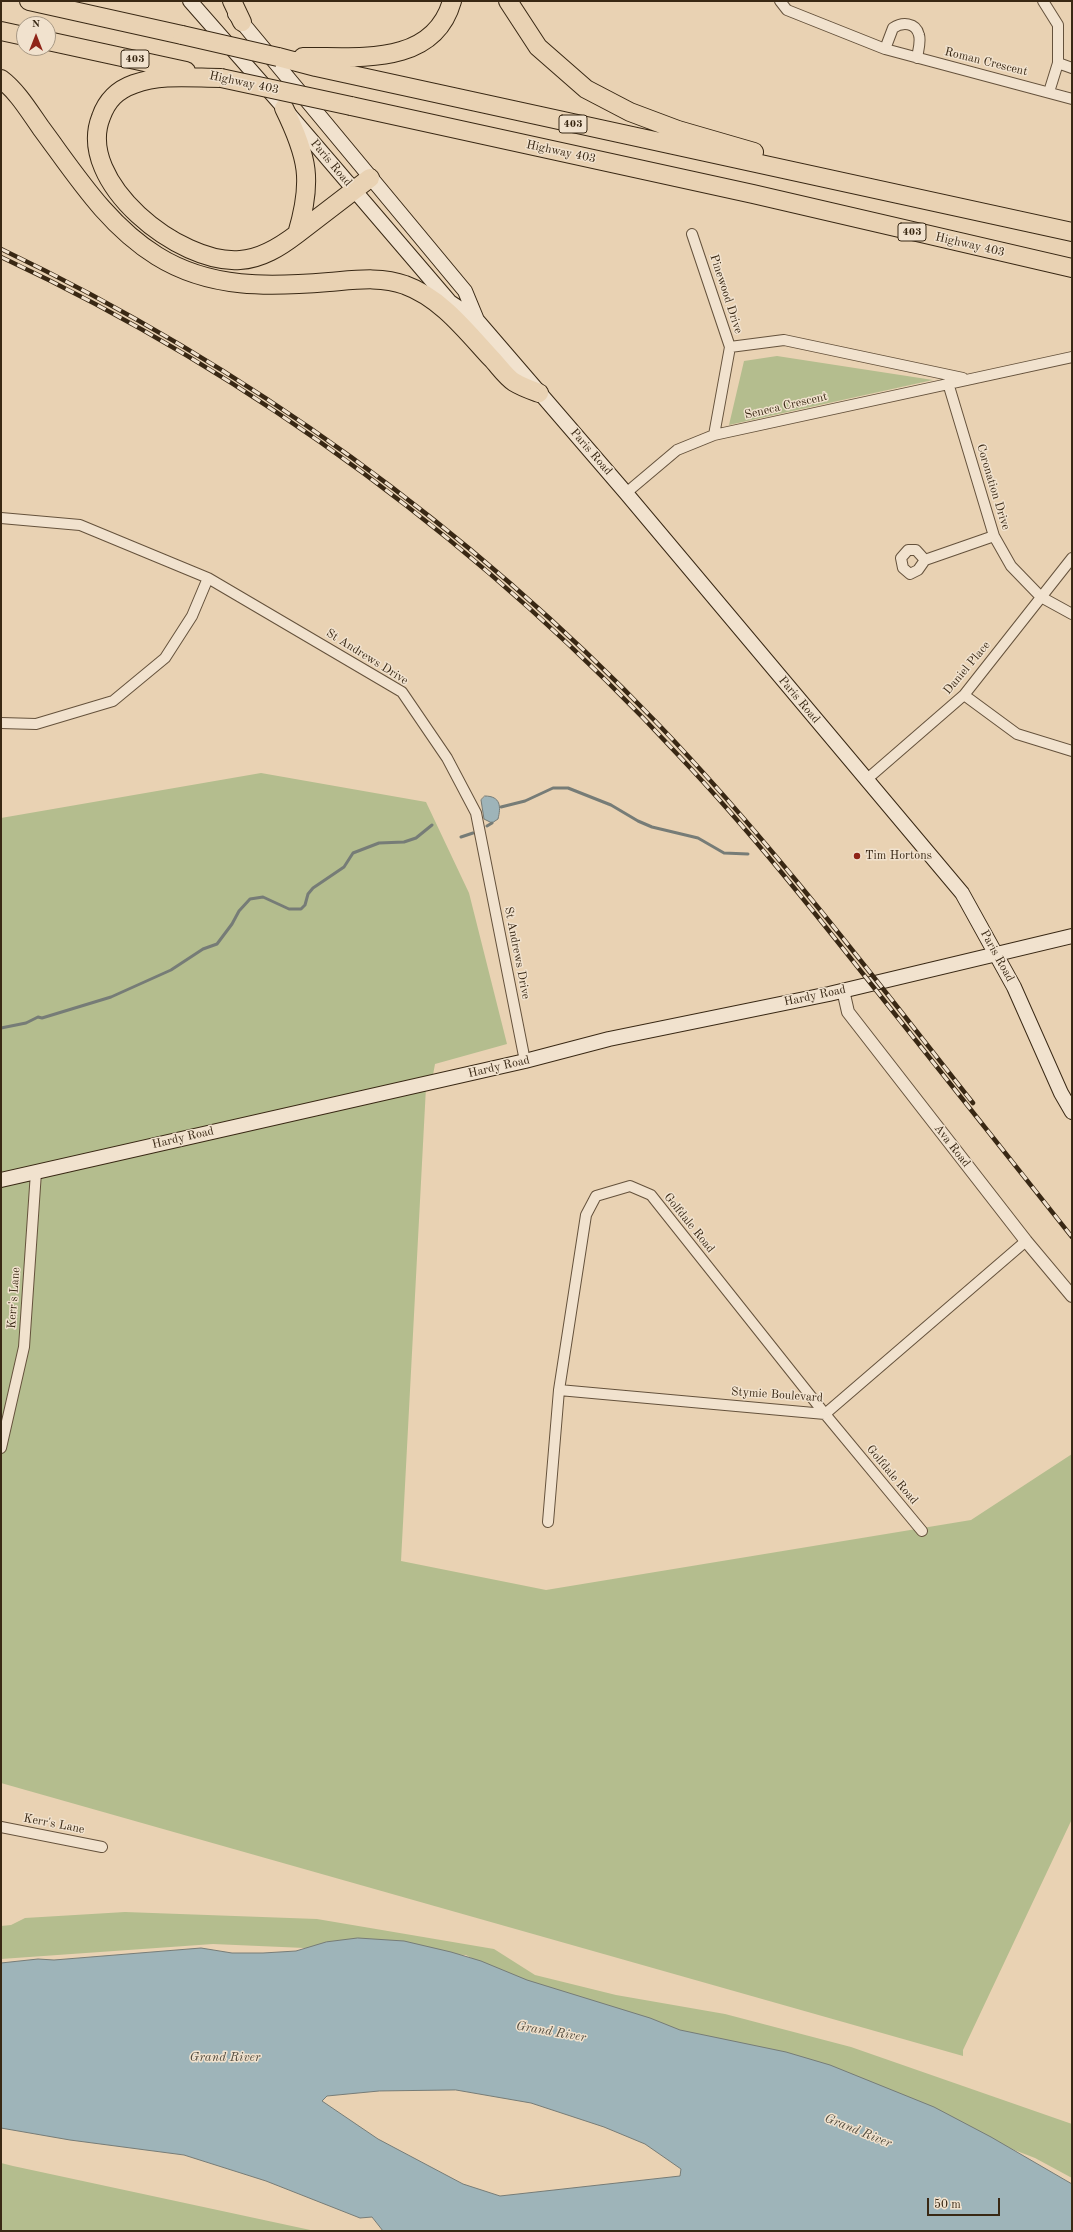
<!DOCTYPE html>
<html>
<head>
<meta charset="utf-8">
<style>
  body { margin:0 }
  #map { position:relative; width:1073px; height:2232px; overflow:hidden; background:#e9d2b3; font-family:"Old Standard TT",serif }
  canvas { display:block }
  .frame { position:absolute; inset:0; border:2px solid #392814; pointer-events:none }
  .north { position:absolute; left:16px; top:16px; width:40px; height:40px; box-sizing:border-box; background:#f1e2ce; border:1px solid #a79884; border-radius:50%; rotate:0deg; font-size:11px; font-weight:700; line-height:16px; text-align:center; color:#392814 }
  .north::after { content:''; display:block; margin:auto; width:14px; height:18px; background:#8f2418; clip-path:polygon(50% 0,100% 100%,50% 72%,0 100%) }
  .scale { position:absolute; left:927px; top:2198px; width:73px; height:18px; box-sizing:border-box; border:2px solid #392814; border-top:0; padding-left:5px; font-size:12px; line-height:14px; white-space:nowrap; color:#392814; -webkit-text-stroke:3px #f1e2ce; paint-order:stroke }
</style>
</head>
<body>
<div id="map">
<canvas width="1073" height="2232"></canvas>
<div class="frame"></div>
<div class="north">N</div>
<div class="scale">50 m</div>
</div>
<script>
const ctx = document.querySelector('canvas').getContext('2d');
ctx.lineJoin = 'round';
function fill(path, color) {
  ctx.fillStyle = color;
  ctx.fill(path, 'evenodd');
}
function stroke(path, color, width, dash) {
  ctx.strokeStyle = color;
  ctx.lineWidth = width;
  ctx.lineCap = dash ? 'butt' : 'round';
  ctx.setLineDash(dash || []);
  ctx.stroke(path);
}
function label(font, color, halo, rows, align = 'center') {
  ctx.font = font + ' "Old Standard TT",serif';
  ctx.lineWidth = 3;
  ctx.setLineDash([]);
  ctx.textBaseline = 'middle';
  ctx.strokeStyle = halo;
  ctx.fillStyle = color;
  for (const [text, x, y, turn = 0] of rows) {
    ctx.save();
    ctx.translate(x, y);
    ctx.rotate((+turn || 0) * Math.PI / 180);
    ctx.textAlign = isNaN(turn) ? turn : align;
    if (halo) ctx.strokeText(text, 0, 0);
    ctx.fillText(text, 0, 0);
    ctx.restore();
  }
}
fill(new Path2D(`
  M 777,356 L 933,380 L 729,425 L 744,361 Z
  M 261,773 L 426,802 L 469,893 L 507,1044 L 435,1064 L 431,1086 L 426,1087 L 401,1561 L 546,1590 L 971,1520 L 1072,1454 L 1072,1819 L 963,2050 L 963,2056 L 1,1783 L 1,818 Z
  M 125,1912 L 317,1919 L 494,1949 L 535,1975 L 616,1995 L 725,2014 L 851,2047 L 1072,2124 L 1072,2178 L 1035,2158 L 887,2101 L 585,2005 L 506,1978 L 466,1955 L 213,1944 L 1,1959 L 1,1926 L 11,1925 L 25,1918 Z
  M 1,2163 L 13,2166 L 315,2231 L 1,2231 Z`), '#b4bd8e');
const water = new Path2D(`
  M 485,796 C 501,796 501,807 498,819 L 492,823 L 484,819 L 481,800 Z
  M 358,1938 L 404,1941 L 451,1952 L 481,1961 L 527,1980 L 650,2018 L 680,2030 L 786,2052 L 830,2065 L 934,2107 L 991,2137 L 1072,2184 L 1072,2231 L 383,2231 L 372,2217 L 360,2218 L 266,2181 L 184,2155 L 70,2140 L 1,2128 L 1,1963 L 38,1959 L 54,1960 L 201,1948 L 232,1953 L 263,1953 L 296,1951 L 326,1942 ZM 456,2090 L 531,2103 L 604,2127 L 645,2144 L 681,2169 L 680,2176 L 500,2196 L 463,2184 L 378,2139 L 322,2101 L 327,2096 L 379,2091 Z`);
fill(water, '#9eb4b9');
stroke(water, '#767c77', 1);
stroke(new Path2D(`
  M 501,807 L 525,801 L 553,788 L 568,788 L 611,805 L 638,821 L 652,827 L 698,838 L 724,853 L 748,854
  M 487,826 L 492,823
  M 461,837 L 473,833
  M 1,1028 L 26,1023 L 38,1017 L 42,1018 L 111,997 L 171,970 L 203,949 L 217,944 L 232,924 L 239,911 L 250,899 L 263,897 L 289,909 L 301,909 L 305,905 L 308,894 L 313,888 L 344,867 L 353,853 L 379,843 L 404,842 L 416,838 L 432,825`), '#767c77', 3);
const minor = new Path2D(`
  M 780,1 L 787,10 L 885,49 L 1072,99
  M 1043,1 L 1058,25 L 1058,63 L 1049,92
  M 885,49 L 893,28 C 902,22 916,22 919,35 C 921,42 918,51 917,58
  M 1058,63 L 1072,68
  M 692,234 L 730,347 L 714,435
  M 730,347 L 784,340 L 963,378
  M 948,383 L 994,536 L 1011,566 L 1041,597 L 1072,614
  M 626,493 L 677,450 L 714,435 L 1072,357
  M 1,518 L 80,525 L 208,578 L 402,692 L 447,758 L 476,813 L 525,1061
  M 925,560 L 916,550 L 908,550 L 901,558 L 903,568 L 910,574 L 918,570 L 925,560 L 994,536
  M 964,695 L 1017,734 L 1072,751
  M 1,723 L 36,724 L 113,701 L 165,658 L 192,616 L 208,578
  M 866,780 L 964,695 L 1072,558
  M 559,1390 L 825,1414 L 1026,1241
  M 1,1448 L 24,1347 L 36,1172
  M 548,1522 L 559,1390 L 586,1215 L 596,1196 L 630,1186 L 651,1195 L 825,1414 L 922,1531
  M 1,1827 L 102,1847`);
const tertiary = new Path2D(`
  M 843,990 L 848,1012 L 1026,1241 L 1072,1296`);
const secondary = new Path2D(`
  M 190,1 L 284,108 L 450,302 L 477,320 L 626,493 L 962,893 L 1014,987 L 1061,1093 L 1072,1112
  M 235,14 L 465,291 L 477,320
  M 1,1180 L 525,1061 L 609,1039 L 829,994 L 1072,936`);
const motorway = new Path2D(`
  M 29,1 L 182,35
  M 232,1 L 242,22
  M 508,1 L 538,47 L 586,89 L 630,112 L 678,130 L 754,152
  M 1,31 L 24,36
  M 48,41 L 186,71
  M 278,57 L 316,67 L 1072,232
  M 303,57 C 355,56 433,68 452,1
  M 221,78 C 192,78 161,74 134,84 C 117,90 107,100 101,117 C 75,182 180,265 240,260 C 261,259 280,247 297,234 C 313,181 308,157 284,108
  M 1,79 C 17,91 29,111 41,128 C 76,175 107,225 157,256 C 210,289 269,287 329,282 C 354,280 382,276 405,285 C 441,298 466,331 491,358 C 498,365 506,377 514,382 C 522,387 531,390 539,393
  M 351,106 L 753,194 L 1072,268
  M 297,234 L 370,178`);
stroke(minor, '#65523c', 12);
stroke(tertiary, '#65523c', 14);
stroke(secondary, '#392814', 16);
stroke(motorway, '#392814', 20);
stroke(minor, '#f1e2ce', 10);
stroke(tertiary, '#f1e2ce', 12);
stroke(secondary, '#f1e2ce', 14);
stroke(motorway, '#e9d2b3', 18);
const rail = new Path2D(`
  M 1,249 C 246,366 470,528 658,724 C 772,843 871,974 973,1103
  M 1,257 C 256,376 489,550 680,757 C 751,832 815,913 879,994 C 943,1075 1008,1156 1072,1237`);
stroke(rail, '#392814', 4.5);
stroke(rail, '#f1e2ce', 3, [9]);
const motorwayBridge = new Path2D(`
  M 182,35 L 278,57
  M 221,78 L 351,106`);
stroke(motorwayBridge, '#392814', 20, []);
stroke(motorwayBridge, '#e9d2b3', 18);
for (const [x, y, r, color] of [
  [857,856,4,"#8f2418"]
]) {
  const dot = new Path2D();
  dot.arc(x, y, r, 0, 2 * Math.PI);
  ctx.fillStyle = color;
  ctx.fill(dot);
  stroke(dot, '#f1e2ce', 1.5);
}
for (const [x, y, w] of [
  [135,59,28],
  [573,124,28],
  [912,232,28]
]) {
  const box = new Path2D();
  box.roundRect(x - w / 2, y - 9, w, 18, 3);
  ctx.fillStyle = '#f1e2ce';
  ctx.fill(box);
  stroke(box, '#392814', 1);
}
label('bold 11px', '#392814', null, [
  ["403",135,59],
  ["403",573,124],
  ["403",912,232]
]);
label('12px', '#392814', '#f1e2ce', [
  ["Roman Crescent",986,62,14],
  ["Highway 403",244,83,12],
  ["Highway 403",561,152,12],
  ["Paris Road",331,163,50],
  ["Highway 403",970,245,13],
  ["Pinewood Drive",726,294,72],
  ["Seneca Crescent",786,406,-13],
  ["Paris Road",591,452,49],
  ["Coronation Drive",993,487,73],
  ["St Andrews Drive",367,657,32],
  ["Daniel Place",967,668,-50],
  ["Paris Road",799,700,50],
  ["St Andrews Drive",517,953,79],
  ["Paris Road",997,956,61],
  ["Hardy Road",815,996,-12],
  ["Hardy Road",499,1067,-13],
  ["Hardy Road",183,1138,-13],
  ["Ava Road",952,1146,52],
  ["Golfdale Road",689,1223,51],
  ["Kerr's Lane",14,1298,-86],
  ["Stymie Boulevard",777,1395,4],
  ["Golfdale Road",892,1475,50],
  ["Kerr's Lane",54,1824,11]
]);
label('12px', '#392814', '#f1e2ce', [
  ["Tim Hortons",865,856]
], 'left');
label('italic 13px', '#524b3d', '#f1e2ce', [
  ["Grand River",551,2032,10],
  ["Grand River",225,2058],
  ["Grand River",858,2131,22]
]);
</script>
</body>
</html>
